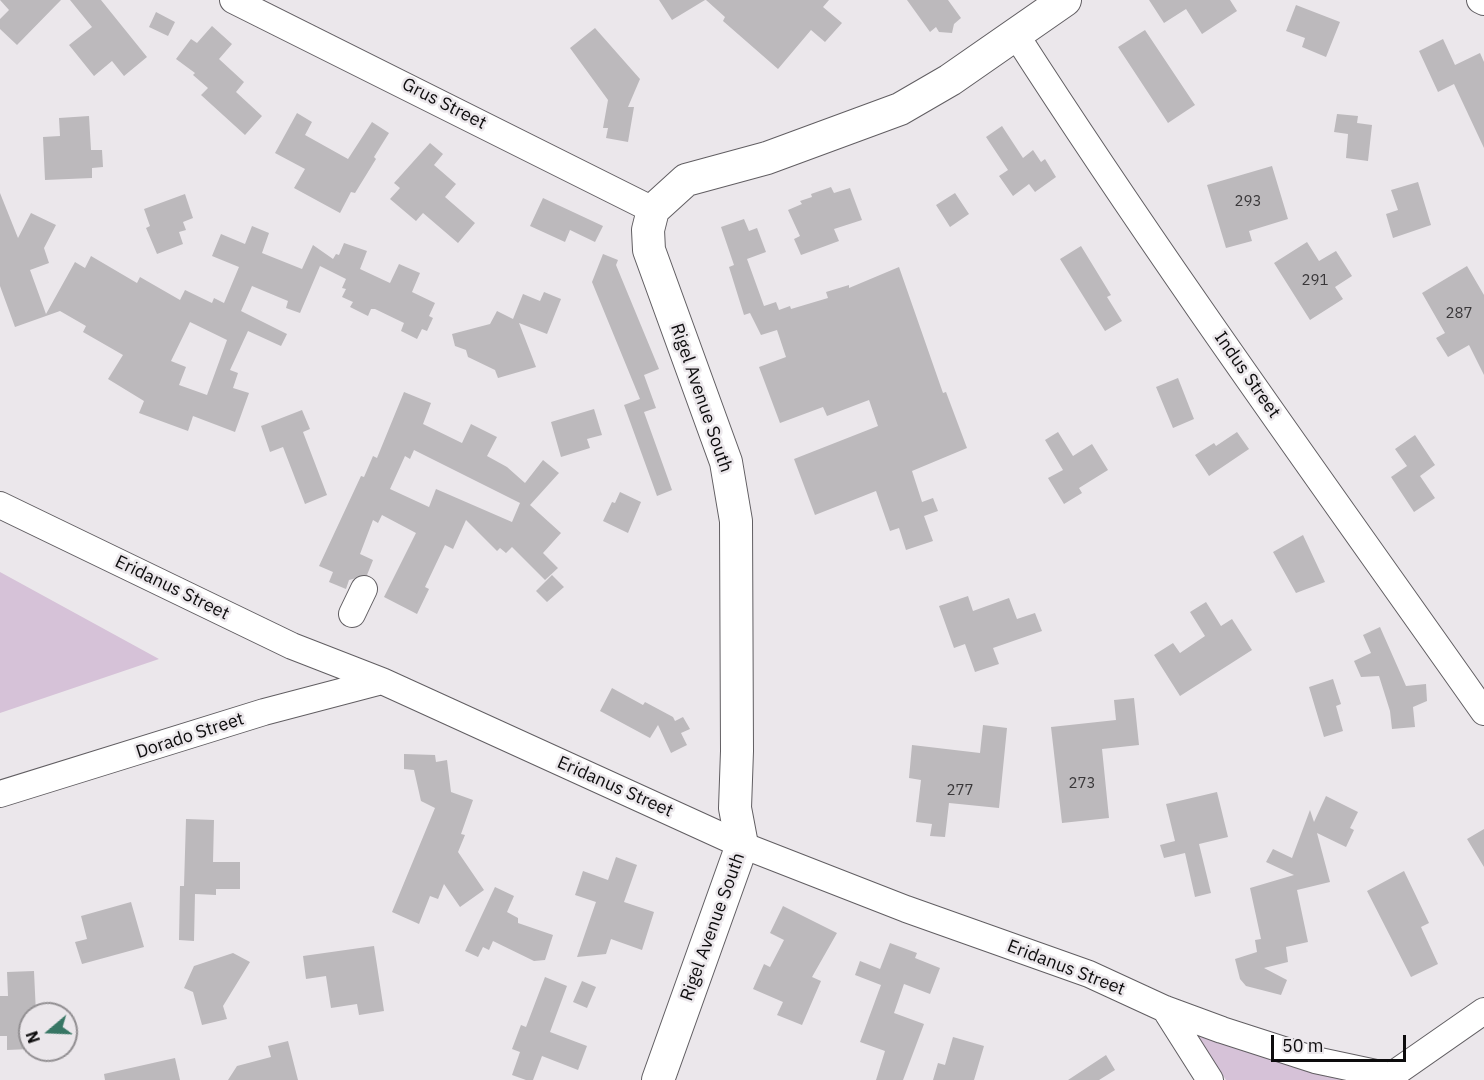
<!DOCTYPE html>
<html>
<head>
<meta charset="utf-8">
<style>
  body { margin:0 }
  #map { position:relative; width:1484px; height:1080px; overflow:hidden; background:#ebe7eb; font-family:"IBM Plex Sans",sans-serif }
  canvas { display:block }
  .north { position:absolute; left:18px; top:1002px; width:60px; height:60px; box-sizing:border-box; background:#ebe7eb; border:2px solid #928f92; border-radius:50%; rotate:251deg; font-size:16px; font-weight:700; line-height:24px; text-align:center; color:#0d0c0d }
  .north::after { content:''; display:block; margin:auto; width:21px; height:27px; background:#377664; clip-path:polygon(50% 0,100% 100%,50% 72%,0 100%) }
  .scale { position:absolute; left:1271px; top:1035px; width:135px; height:27px; box-sizing:border-box; border:3px solid #0d0c0d; border-top:0; padding-left:8px; font-size:18px; line-height:21px; white-space:nowrap; color:#0d0c0d; -webkit-text-stroke:4px #ebe7eb; paint-order:stroke }
</style>
</head>
<body>
<div id="map">
<canvas width="1484" height="1080"></canvas>
<div class="north">N</div>
<div class="scale">50 m</div>
</div>
<script>
const ctx = document.querySelector('canvas').getContext('2d');
ctx.lineJoin = 'round';
function fill(path, color) {
  ctx.fillStyle = color;
  ctx.fill(path, 'evenodd');
}
function stroke(path, color, width, dash) {
  ctx.strokeStyle = color;
  ctx.lineWidth = width;
  ctx.lineCap = dash ? 'butt' : 'round';
  ctx.setLineDash(dash || []);
  ctx.stroke(path);
}
function label(font, color, halo, rows, align = 'center') {
  ctx.font = font + ' "IBM Plex Sans",sans-serif';
  ctx.lineWidth = 5;
  ctx.setLineDash([]);
  ctx.textBaseline = 'middle';
  ctx.strokeStyle = halo;
  ctx.fillStyle = color;
  for (const [text, x, y, turn = 0] of rows) {
    ctx.save();
    ctx.translate(x, y);
    ctx.rotate((+turn || 0) * Math.PI / 180);
    ctx.textAlign = isNaN(turn) ? turn : align;
    if (halo) ctx.strokeText(text, 0, 0);
    ctx.fillText(text, 0, 0);
    ctx.restore();
  }
}
fill(new Path2D(`
  M 0,572 L 159,659 L 0,713 Z
  M 1193,1030 L 1354,1080 L 1226,1080 Z`), '#d6c2d8');
fill(new Path2D(`
  M 0,0 L 61,0 L 17,45 L 0,29 L 0,19 L 9,10 Z
  M 70,0 L 101,0 L 147,57 L 124,76 L 112,61 L 94,76 L 69,45 L 92,27 Z
  M 659,0 L 705,0 L 672,20 Z
  M 706,0 L 829,0 L 823,7 L 842,23 L 825,42 L 811,30 L 778,69 L 723,21 L 725,17 Z
  M 907,0 L 948,0 L 961,18 L 954,24 L 952,33 L 939,32 L 936,27 L 930,32 Z
  M 1149,0 L 1230,0 L 1237,11 L 1202,34 L 1186,9 L 1164,23 Z
  M 1296,5 L 1340,22 L 1326,57 L 1302,47 L 1305,38 L 1286,31 Z
  M 156,12 L 175,22 L 168,36 L 149,27 Z
  M 212,26 L 232,44 L 219,59 L 244,82 L 236,92 L 262,116 L 245,135 L 201,95 L 208,88 L 193,75 L 195,73 L 176,59 L 191,39 L 197,43 Z
  M 595,28 L 640,79 L 628,107 L 634,107 L 628,142 L 606,138 L 608,128 L 603,128 L 608,100 L 570,48 Z
  M 1145,30 L 1195,105 L 1168,123 L 1118,47 Z
  M 1443,39 L 1455,65 L 1480,53 L 1484,62 L 1484,148 L 1454,84 L 1438,92 L 1419,51 Z
  M 297,113 L 312,122 L 305,135 L 348,159 L 372,122 L 389,133 L 374,157 L 376,159 L 355,193 L 351,192 L 340,213 L 294,188 L 305,169 L 275,153 Z
  M 1337,114 L 1358,116 L 1357,123 L 1372,125 L 1368,161 L 1346,158 L 1348,134 L 1334,132 Z
  M 89,116 L 91,150 L 102,150 L 103,167 L 92,168 L 92,178 L 45,180 L 43,137 L 60,136 L 59,118 Z
  M 1002,126 L 1023,158 L 1033,150 L 1041,162 L 1045,159 L 1056,177 L 1035,192 L 1029,184 L 1013,196 L 999,176 L 1008,170 L 986,137 Z
  M 430,143 L 443,154 L 434,165 L 456,184 L 445,197 L 475,223 L 458,243 L 423,213 L 416,221 L 390,199 L 400,188 L 394,183 Z
  M 1272,166 L 1288,219 L 1249,231 L 1252,241 L 1226,248 L 1207,185 Z
  M 1418,182 L 1431,225 L 1393,238 L 1386,214 L 1398,210 L 1391,190 Z
  M 831,187 L 834,193 L 850,188 L 862,220 L 834,229 L 839,241 L 801,255 L 794,239 L 800,236 L 788,210 L 802,204 L 800,201 L 812,197 L 811,194 Z
  M 0,193 L 18,238 L 31,213 L 56,225 L 44,248 L 49,263 L 30,270 L 46,314 L 75,262 L 85,268 L 91,256 L 137,283 L 140,277 L 180,300 L 185,290 L 212,303 L 214,298 L 224,303 L 239,267 L 212,256 L 221,234 L 245,244 L 252,226 L 269,233 L 262,253 L 302,269 L 313,245 L 333,259 L 336,254 L 339,255 L 344,243 L 367,251 L 360,269 L 390,283 L 399,264 L 420,273 L 412,292 L 435,303 L 429,316 L 433,318 L 427,331 L 422,329 L 417,339 L 401,331 L 404,323 L 375,309 L 371,309 L 368,316 L 350,307 L 353,302 L 342,297 L 346,289 L 342,288 L 346,279 L 320,266 L 300,313 L 286,308 L 288,301 L 252,286 L 241,311 L 287,334 L 281,346 L 248,331 L 230,370 L 238,373 L 233,388 L 249,393 L 235,432 L 193,416 L 188,431 L 139,413 L 144,401 L 108,379 L 123,355 L 83,332 L 86,326 L 60,311 L 15,327 L 0,286 ZM 190,322 L 227,340 L 207,395 L 179,385 L 186,367 L 171,361 Z
  M 955,193 L 969,214 L 950,227 L 936,205 Z
  M 185,194 L 193,218 L 183,222 L 186,230 L 179,232 L 183,244 L 157,254 L 146,228 L 150,226 L 144,209 Z
  M 543,198 L 603,226 L 595,242 L 570,230 L 565,242 L 530,226 Z
  M 744,219 L 749,231 L 757,228 L 766,252 L 747,259 L 764,306 L 776,302 L 779,310 L 790,306 L 791,309 L 828,298 L 826,292 L 849,285 L 849,288 L 899,267 L 943,393 L 946,392 L 967,448 L 912,471 L 922,502 L 933,498 L 938,511 L 924,516 L 933,541 L 906,550 L 899,528 L 890,531 L 876,491 L 815,515 L 794,459 L 878,426 L 869,400 L 827,416 L 823,407 L 780,423 L 759,367 L 786,357 L 777,330 L 761,335 L 750,313 L 744,315 L 729,267 L 734,265 L 721,227 Z
  M 1307,242 L 1319,261 L 1336,251 L 1352,276 L 1335,287 L 1343,299 L 1310,320 L 1274,263 Z
  M 1081,246 L 1111,295 L 1107,297 L 1122,321 L 1105,331 L 1060,259 Z
  M 603,254 L 618,260 L 616,265 L 659,369 L 644,375 L 656,408 L 644,412 L 672,490 L 657,496 L 624,405 L 640,399 L 592,282 Z
  M 1467,266 L 1484,295 L 1484,375 L 1469,345 L 1448,357 L 1436,338 L 1445,333 L 1422,293 Z
  M 544,292 L 561,299 L 547,334 L 519,323 L 536,367 L 498,378 L 495,370 L 468,357 L 466,350 L 455,346 L 452,334 L 490,324 L 497,311 L 513,319 L 523,294 L 540,301 Z
  M 1178,378 L 1194,419 L 1173,428 L 1156,387 Z
  M 404,392 L 431,403 L 423,424 L 462,443 L 471,424 L 497,437 L 487,456 L 507,467 L 525,483 L 543,460 L 559,473 L 530,505 L 561,533 L 543,553 L 558,568 L 545,580 L 512,547 L 506,553 L 500,548 L 497,551 L 466,520 L 453,549 L 445,545 L 425,587 L 429,589 L 417,614 L 384,597 L 416,533 L 382,515 L 378,523 L 373,520 L 360,554 L 373,560 L 367,575 L 349,580 L 346,589 L 329,582 L 333,572 L 319,566 L 361,476 L 364,477 L 373,456 L 377,458 ZM 414,450 L 520,503 L 512,522 L 436,489 L 429,507 L 390,489 L 405,456 L 410,459 Z
  M 594,409 L 602,435 L 587,439 L 590,448 L 561,457 L 551,422 Z
  M 302,410 L 310,429 L 303,432 L 327,495 L 305,504 L 283,447 L 270,452 L 261,426 Z
  M 1058,432 L 1073,456 L 1092,444 L 1108,470 L 1079,488 L 1082,493 L 1064,504 L 1048,478 L 1063,470 L 1045,440 Z
  M 1237,432 L 1249,449 L 1209,476 L 1195,455 L 1214,443 L 1216,446 Z
  M 1415,435 L 1435,465 L 1420,476 L 1435,498 L 1414,512 L 1391,477 L 1407,466 L 1395,449 Z
  M 620,492 L 641,502 L 628,533 L 603,521 L 612,502 L 615,503 Z
  M 1303,535 L 1325,582 L 1296,593 L 1273,552 Z
  M 552,575 L 564,587 L 547,602 L 536,591 Z
  M 968,596 L 973,611 L 1009,598 L 1017,619 L 1035,613 L 1042,631 L 993,648 L 999,664 L 975,672 L 965,644 L 954,648 L 939,606 Z
  M 1206,602 L 1221,626 L 1232,619 L 1252,650 L 1180,696 L 1154,655 L 1173,643 L 1180,653 L 1205,636 L 1190,612 Z
  M 1380,627 L 1406,686 L 1426,684 L 1427,701 L 1413,707 L 1415,727 L 1392,729 L 1390,711 L 1379,676 L 1361,677 L 1354,661 L 1371,653 L 1363,635 Z
  M 1333,679 L 1341,704 L 1336,706 L 1343,731 L 1324,737 L 1309,687 Z
  M 612,688 L 643,705 L 645,702 L 673,717 L 675,721 L 683,717 L 690,729 L 681,733 L 687,745 L 671,753 L 658,725 L 650,738 L 600,711 Z
  M 1134,698 L 1139,745 L 1102,749 L 1109,818 L 1062,823 L 1051,727 L 1116,720 L 1114,700 Z
  M 983,725 L 1007,728 L 999,808 L 949,803 L 945,837 L 930,836 L 932,824 L 916,822 L 921,780 L 909,778 L 912,745 L 980,753 Z
  M 404,754 L 435,755 L 436,762 L 447,760 L 451,792 L 473,800 L 461,834 L 465,835 L 458,852 L 484,890 L 460,907 L 444,884 L 438,899 L 430,896 L 419,924 L 392,912 L 435,808 L 421,801 L 414,770 L 404,769 Z
  M 1217,792 L 1228,837 L 1199,844 L 1211,893 L 1195,897 L 1185,853 L 1164,858 L 1160,845 L 1175,841 L 1166,804 Z
  M 1326,796 L 1358,812 L 1350,828 L 1354,830 L 1346,847 L 1317,833 L 1330,882 L 1297,890 L 1308,942 L 1286,947 L 1288,962 L 1264,968 L 1287,980 L 1281,995 L 1246,986 L 1240,979 L 1235,959 L 1257,952 L 1255,940 L 1261,939 L 1250,888 L 1294,875 L 1266,862 L 1273,849 L 1292,858 L 1310,810 L 1314,822 Z
  M 186,819 L 214,820 L 213,862 L 240,862 L 240,889 L 216,889 L 216,895 L 195,894 L 194,941 L 179,940 L 180,886 L 184,886 Z
  M 1484,829 L 1484,867 L 1467,839 Z
  M 616,857 L 637,865 L 624,902 L 654,912 L 642,950 L 611,939 L 606,954 L 577,957 L 596,902 L 575,895 L 583,871 L 608,880 Z
  M 1404,871 L 1429,923 L 1421,927 L 1438,964 L 1411,977 L 1367,891 Z
  M 495,887 L 514,896 L 507,912 L 518,918 L 518,923 L 553,935 L 545,960 L 534,961 L 493,941 L 489,950 L 483,947 L 478,957 L 465,951 Z
  M 131,902 L 144,947 L 82,964 L 75,942 L 87,939 L 81,916 Z
  M 783,906 L 837,933 L 812,977 L 821,981 L 802,1025 L 777,1015 L 783,1002 L 753,989 L 764,964 L 770,967 L 784,940 L 770,933 Z
  M 890,943 L 917,953 L 915,958 L 940,968 L 930,994 L 904,984 L 894,1013 L 924,1024 L 903,1080 L 876,1080 L 885,1051 L 860,1042 L 881,985 L 855,975 L 860,961 L 880,969 Z
  M 374,946 L 384,1011 L 359,1015 L 357,1004 L 331,1008 L 326,976 L 306,979 L 303,956 Z
  M 233,953 L 250,962 L 223,1006 L 227,1019 L 202,1025 L 193,992 L 184,988 L 194,966 Z
  M 34,971 L 36,1014 L 30,1014 L 30,1049 L 7,1050 L 7,1036 L 0,1036 L 0,996 L 8,996 L 7,972 Z
  M 545,977 L 567,986 L 550,1032 L 587,1046 L 578,1070 L 542,1056 L 533,1080 L 526,1080 L 512,1075 L 520,1052 L 512,1049 L 521,1025 L 526,1027 Z
  M 582,981 L 596,987 L 587,1008 L 573,1002 Z
  M 953,1037 L 984,1046 L 974,1080 L 933,1080 L 938,1063 L 945,1065 Z
  M 288,1041 L 298,1080 L 228,1080 L 237,1066 L 271,1057 L 268,1046 Z
  M 1106,1055 L 1115,1070 L 1099,1080 L 1068,1080 Z
  M 175,1058 L 180,1080 L 105,1080 L 104,1074 Z`), '#bcb9bc');
const minor = new Path2D(`
  M 233,0 L 653,210
  M 1480,0 L 1484,2
  M 1016,35 C 1164,265 1326,488 1484,712
  M 0,505 L 292,646 L 382,681 L 742,845 L 906,909 L 1089,974 L 1165,1009 L 1222,1030 L 1315,1060 L 1390,1076
  M 352,614 L 364,589
  M 0,794 L 264,712 L 382,681
  M 1165,1009 L 1210,1080
  M 1385,1080 L 1484,1011`);
const major = new Path2D(`
  M 658,1080 L 742,845 L 735,808 L 737,751 L 736,521 L 726,462 L 649,250 L 648,230 L 653,210 L 686,180 L 767,158 L 900,109 L 950,80 L 1065,0`);
stroke(minor, '#615e62', 28);
stroke(major, '#615e62', 34);
stroke(minor, '#fff', 26);
stroke(major, '#fff', 32);
label('15px', '#393739', null, [
  ["293",1248,202],
  ["291",1315,281],
  ["287",1459,314],
  ["273",1082,784],
  ["277",960,791]
]);
label('18px', '#0d0c0d', '#ebe7eb', [
  ["Grus Street",444,104,27],
  ["Indus Street",1247,375,55],
  ["Rigel Avenue South",701,398,71],
  ["Eridanus Street",172,588,26],
  ["Dorado Street",190,736,-18],
  ["Eridanus Street",615,787,24],
  ["Rigel Avenue South",713,927,-70],
  ["Eridanus Street",1066,968,21]
]);
</script>
</body>
</html>
